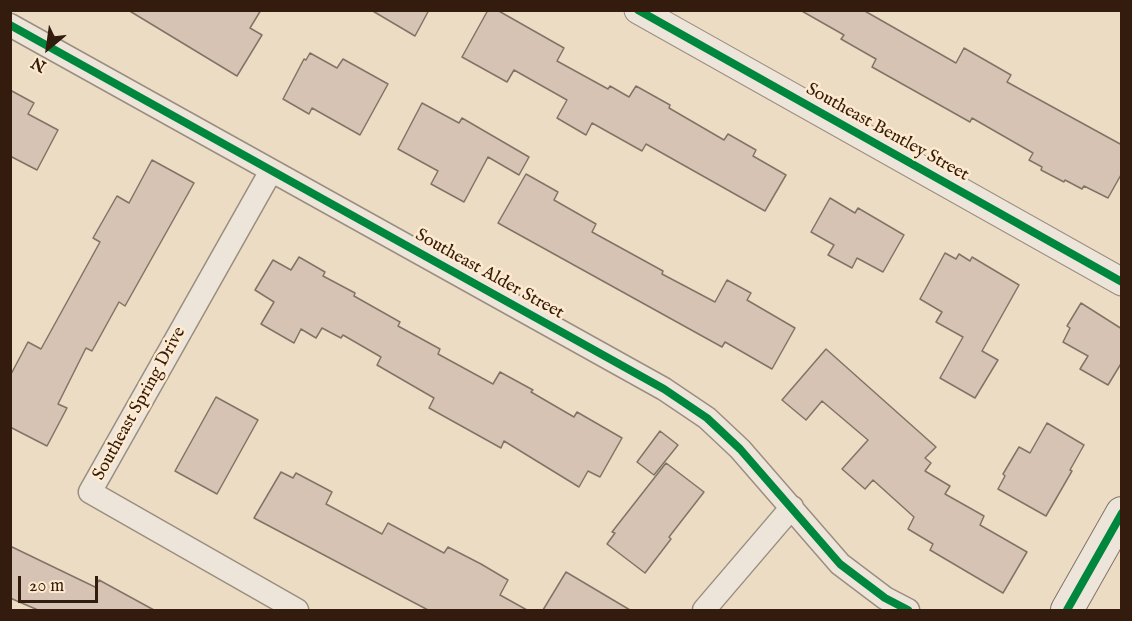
<!DOCTYPE html>
<html>
<head>
<meta charset="utf-8">
<style>
  body { margin:0 }
  #map { position:relative; width:1132px; height:621px; overflow:hidden; background:#eddcc4; font-family:"IM FELL English",serif }
  canvas { display:block }
  .frame { position:absolute; inset:0; border:12px solid #331b0e; pointer-events:none }
  .north { position:absolute; left:18px; top:18px; width:60px; height:60px; -webkit-text-stroke:4px #feeace; paint-order:stroke; rotate:209deg; font-size:16px; font-weight:700; line-height:24px; text-align:center; color:#331b0e }
  .north::after { content:''; display:block; margin:auto; width:21px; height:27px; background:#331b0e; clip-path:polygon(50% 0,100% 100%,50% 72%,0 100%) }
  .scale { position:absolute; left:18px; top:576px; width:80px; height:27px; box-sizing:border-box; border:3px solid #331b0e; border-top:0; padding-left:8px; font-size:18px; line-height:21px; white-space:nowrap; color:#331b0e; -webkit-text-stroke:4px #feeace; paint-order:stroke }
</style>
</head>
<body>
<div id="map">
<canvas width="1132" height="621"></canvas>
<div class="frame"></div>
<div class="north">N</div>
<div class="scale">20 m</div>
</div>
<script>
const ctx = document.querySelector('canvas').getContext('2d');
ctx.lineJoin = 'round';
function fill(path, color) {
  ctx.fillStyle = color;
  ctx.fill(path, 'evenodd');
}
function stroke(path, color, width, dash) {
  ctx.strokeStyle = color;
  ctx.lineWidth = width;
  ctx.lineCap = dash ? 'butt' : 'round';
  ctx.setLineDash(dash || []);
  ctx.stroke(path);
}
function label(font, color, halo, rows, align = 'center') {
  ctx.font = font + ' "IM FELL English",serif';
  ctx.lineWidth = 5;
  ctx.setLineDash([]);
  ctx.textBaseline = 'middle';
  ctx.strokeStyle = halo;
  ctx.fillStyle = color;
  for (const [text, x, y, turn = 0] of rows) {
    ctx.save();
    ctx.translate(x, y);
    ctx.rotate((+turn || 0) * Math.PI / 180);
    ctx.textAlign = isNaN(turn) ? turn : align;
    if (halo) ctx.strokeText(text, 0, 0);
    ctx.fillText(text, 0, 0);
    ctx.restore();
  }
}
const building = new Path2D(`
  M 128,10 L 261,10 L 250,28 L 262,35 L 237,76 Z
  M 371,10 L 429,10 L 415,36 Z
  M 488,10 L 497,10 L 564,48 L 557,61 L 608,89 L 610,86 L 629,97 L 636,86 L 670,105 L 669,108 L 724,140 L 728,134 L 756,150 L 753,156 L 786,175 L 765,211 L 646,144 L 642,151 L 592,123 L 586,135 L 557,118 L 567,100 L 514,70 L 507,82 L 462,57 Z
  M 800,10 L 863,10 L 956,63 L 964,48 L 1011,75 L 1007,82 L 1122,145 L 1122,173 L 1108,198 L 1084,186 L 1082,189 L 1065,180 L 1064,182 L 1041,170 L 1042,167 L 1029,160 L 1033,153 L 972,118 L 970,122 L 872,67 L 876,59 L 841,39 L 844,35 Z
  M 310,53 L 337,68 L 343,59 L 388,84 L 360,135 L 312,108 L 309,114 L 283,99 L 304,59 L 306,60 Z
  M 10,90 L 34,103 L 28,114 L 58,130 L 37,170 L 10,156 Z
  M 422,103 L 459,123 L 462,118 L 529,157 L 519,175 L 488,157 L 464,202 L 431,184 L 438,171 L 398,149 Z
  M 152,160 L 194,183 L 125,306 L 119,302 L 92,351 L 86,348 L 58,404 L 67,408 L 47,446 L 10,427 L 10,376 L 28,342 L 41,349 L 100,242 L 93,238 L 117,196 L 129,203 Z
  M 526,174 L 558,192 L 554,200 L 596,224 L 592,232 L 663,271 L 662,274 L 715,302 L 727,280 L 751,293 L 747,300 L 795,328 L 772,369 L 725,342 L 722,347 L 498,223 Z
  M 830,198 L 855,213 L 858,208 L 904,235 L 883,272 L 857,258 L 852,268 L 828,255 L 834,245 L 811,232 Z
  M 945,253 L 956,259 L 959,254 L 970,261 L 972,257 L 1019,285 L 982,351 L 998,360 L 975,398 L 940,378 L 963,337 L 936,322 L 942,312 L 920,299 Z
  M 299,257 L 325,272 L 323,276 L 355,293 L 354,296 L 400,322 L 398,326 L 440,349 L 438,354 L 493,384 L 500,372 L 533,390 L 531,392 L 574,417 L 577,412 L 622,438 L 600,477 L 588,471 L 579,487 L 504,441 L 501,448 L 429,408 L 434,398 L 377,365 L 381,357 L 343,335 L 341,338 L 322,328 L 316,338 L 301,329 L 294,343 L 261,324 L 274,302 L 255,290 L 273,260 L 291,270 Z
  M 1081,303 L 1122,329 L 1122,362 L 1108,385 L 1080,369 L 1088,356 L 1063,342 L 1070,328 L 1067,326 Z
  M 826,349 L 936,447 L 925,458 L 931,463 L 925,471 L 950,486 L 945,494 L 984,516 L 980,525 L 1027,552 L 1003,593 L 930,550 L 933,544 L 908,529 L 914,517 L 873,480 L 865,489 L 842,469 L 868,440 L 822,401 L 806,420 L 782,400 Z
  M 216,397 L 258,420 L 217,494 L 175,471 Z
  M 1047,423 L 1084,445 L 1070,470 L 1072,471 L 1046,516 L 998,489 L 1005,476 L 1003,474 L 1019,447 L 1030,453 Z
  M 660,431 L 678,445 L 654,475 L 637,462 Z
  M 666,463 L 704,492 L 669,537 L 671,539 L 645,573 L 607,544 L 615,533 L 612,532 Z
  M 281,472 L 293,478 L 296,473 L 332,492 L 326,504 L 382,534 L 388,523 L 444,553 L 448,547 L 481,564 L 508,580 L 500,595 L 527,610 L 428,610 L 254,518 Z
  M 10,546 L 95,587 L 99,580 L 154,610 L 38,610 L 10,598 Z
  M 566,572 L 630,610 L 543,610 Z`);
fill(building, '#d7c3b3');
stroke(building, '#807466', 1.5);
const minor = new Path2D(`
  M 10,25 L 664,389 L 707,418 L 740,449 L 840,564 L 885,598 L 908,610
  M 271,171 L 90,492 L 297,610
  M 704,610 L 792,507`);
const tertiary = new Path2D(`
  M 638,10 L 1122,282`);
const secondary = new Path2D(`
  M 1067,610 L 1122,513`);
stroke(minor, '#9a8e7f', 25);
stroke(tertiary, '#9a8e7f', 29);
stroke(secondary, '#807466', 34);
stroke(minor, '#eee5da', 22);
stroke(tertiary, '#eee5da', 27);
stroke(secondary, '#eee5da', 32);
stroke(new Path2D(`
  M 638,10 L 1122,282
  M 10,25 L 664,389 L 707,418 L 740,449 L 840,564 L 885,598 L 908,610
  M 1067,610 L 1122,513`), '#00873e', 8);
label('18px', '#331b0e', '#feeace', [
  ["Southeast Bentley Street",887,133,29],
  ["Southeast Alder Street",489,275,29],
  ["Southeast Spring Drive",140,404,-61]
]);
</script>
</body>
</html>
